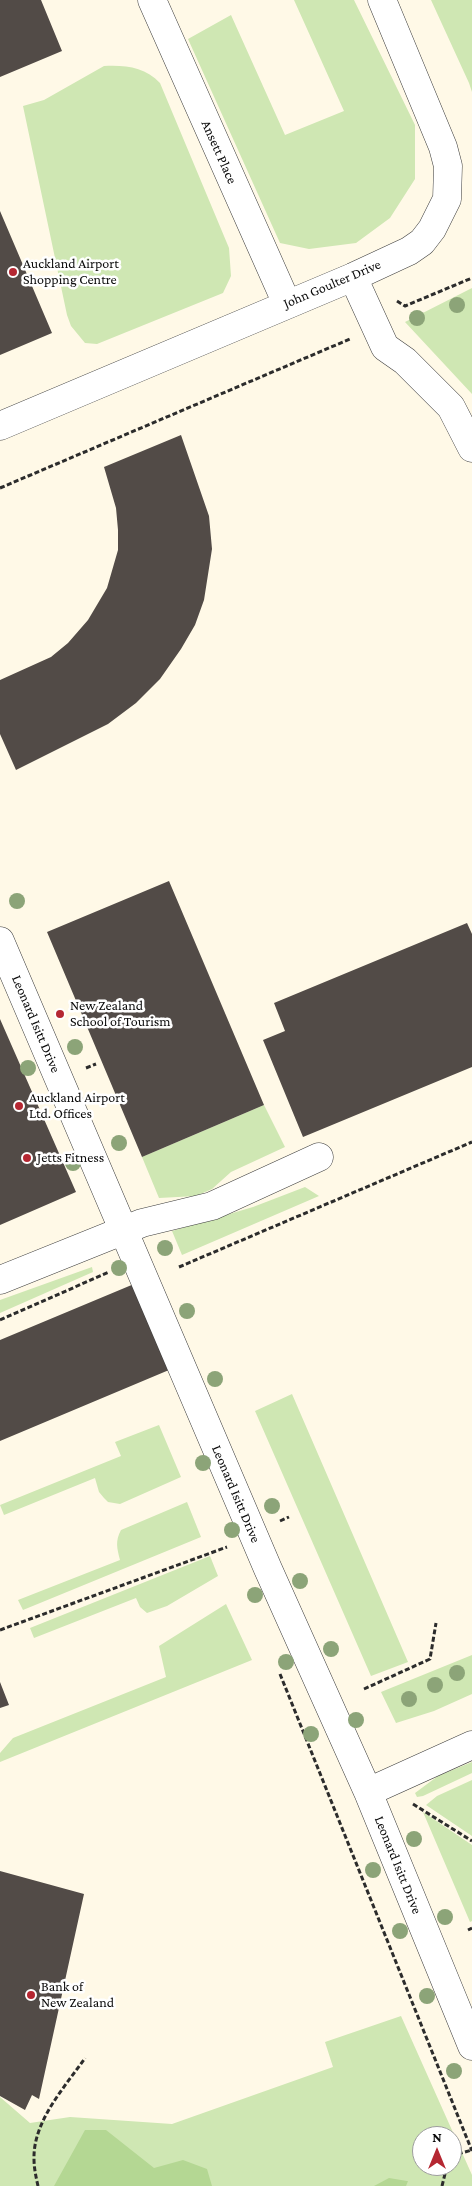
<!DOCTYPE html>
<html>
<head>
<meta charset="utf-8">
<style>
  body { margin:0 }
  #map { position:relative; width:472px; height:2186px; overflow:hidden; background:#fff9e7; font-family:"Crimson Pro",serif }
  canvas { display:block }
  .north { position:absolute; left:412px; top:2126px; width:50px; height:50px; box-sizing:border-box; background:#fff; border:1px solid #9d9d9d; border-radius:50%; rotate:0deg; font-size:14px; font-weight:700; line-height:20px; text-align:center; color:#0a0a0a }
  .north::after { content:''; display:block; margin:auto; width:18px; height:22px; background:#b52732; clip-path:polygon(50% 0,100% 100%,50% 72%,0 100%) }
</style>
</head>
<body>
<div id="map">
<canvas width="472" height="2186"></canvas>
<div class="north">N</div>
</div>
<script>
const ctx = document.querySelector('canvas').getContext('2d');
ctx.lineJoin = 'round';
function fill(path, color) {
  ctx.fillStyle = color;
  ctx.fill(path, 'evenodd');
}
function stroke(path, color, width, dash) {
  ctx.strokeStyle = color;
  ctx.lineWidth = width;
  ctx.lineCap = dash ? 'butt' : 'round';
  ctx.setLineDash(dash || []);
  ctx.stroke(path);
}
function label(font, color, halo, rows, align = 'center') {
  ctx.font = font + ' "Crimson Pro",serif';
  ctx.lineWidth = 5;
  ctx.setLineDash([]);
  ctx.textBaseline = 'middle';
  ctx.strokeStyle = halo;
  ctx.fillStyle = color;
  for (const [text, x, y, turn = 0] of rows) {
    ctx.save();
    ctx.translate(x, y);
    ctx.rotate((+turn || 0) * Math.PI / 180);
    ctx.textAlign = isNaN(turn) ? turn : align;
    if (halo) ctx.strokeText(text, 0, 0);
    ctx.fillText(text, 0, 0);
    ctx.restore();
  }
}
fill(new Path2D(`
  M 294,0 L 354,0 L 415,125 L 415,179 L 390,218 L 356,243 L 309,249 L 280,243 L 188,39 L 231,15 L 285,135 L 344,111 Z
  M 431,0 L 472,0 L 472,92 L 469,83 Z
  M 104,66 C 126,65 145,67 160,83 L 229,248 L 231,276 L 223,293 L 97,344 L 85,343 L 71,326 L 67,315 L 23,106 L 44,100 Z
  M 472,288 L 472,394 L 405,322 Z
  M 264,1105 L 285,1147 L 231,1172 L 212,1189 L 196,1196 L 159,1198 L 142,1157 Z
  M 305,1187 L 319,1196 L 182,1255 L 172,1231 L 253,1207 Z
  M 92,1267 L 93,1272 L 0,1313 L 0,1300 Z
  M 292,1394 L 408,1662 L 371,1676 L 255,1411 Z
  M 159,1425 L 181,1477 L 120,1504 L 108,1502 L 104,1498 L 99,1492 L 95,1478 L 4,1515 L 0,1505 L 121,1456 L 115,1442 Z
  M 187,1502 L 201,1537 L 23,1610 L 18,1600 L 120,1560 C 117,1548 115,1541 121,1530 Z
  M 210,1556 L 218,1576 L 167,1606 L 147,1613 L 140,1607 L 136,1598 L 34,1638 L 30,1628 Z
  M 226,1604 L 252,1660 L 0,1762 L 0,1753 L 13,1738 L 166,1677 L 159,1646 Z
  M 472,1655 L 472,1694 L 434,1711 L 396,1723 L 381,1692 Z
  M 472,1762 L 472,1773 L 423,1796 L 417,1797 L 415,1793 L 438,1776 Z
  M 472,1780 L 472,1836 L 426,1805 L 437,1796 Z
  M 423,1812 L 472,1845 L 472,1921 L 470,1922 Z
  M 401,2016 L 472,2175 L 472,2186 L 0,2186 L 0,2097 L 30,2123 L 70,2117 L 172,2124 L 333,2067 L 325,2042 ZM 422,2136 L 452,2136 L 452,2166 L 422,2166 Z`), '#cfe7b3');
fill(new Path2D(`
  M 85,2130 L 106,2130 L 154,2168 L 183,2160 L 207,2169 L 212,2186 L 54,2186 Z
  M 389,2178 L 407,2181 L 408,2181 L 406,2186 L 374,2186 Z`), '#b4d793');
fill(new Path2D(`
  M 0,0 L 41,0 L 62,51 L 0,77 Z
  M 0,211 L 52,333 L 0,355 Z
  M 181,435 L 209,516 L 212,549 L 204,600 L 195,625 L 181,649 L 160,679 L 136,703 L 108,724 L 16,770 L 0,734 L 0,680 L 51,657 L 68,643 L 88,620 L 107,588 L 118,550 L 118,530 L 116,508 L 104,467 Z
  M 169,881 L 264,1105 L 142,1157 L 47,932 Z
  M 467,923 L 472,934 L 472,1067 L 303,1137 L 263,1040 L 285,1031 L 274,1003 Z
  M 0,1019 L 76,1192 L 0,1225 Z
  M 134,1284 L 169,1370 L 0,1441 L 0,1340 Z
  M 0,1682 L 9,1705 L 0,1708 Z
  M 0,1871 L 84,1894 L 39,2099 L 32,2095 L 25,2110 L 0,2096 Z`), '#524b47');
const minor = new Path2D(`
  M 152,0 L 287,304
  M 353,277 L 385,347 L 405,361 L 451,407 L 472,448
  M 0,426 L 353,277 L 409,251 L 422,242 L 432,229 L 447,199 L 448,166 L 443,147 L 382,0
  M 0,941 L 268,1569 L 368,1792 L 472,2046
  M 0,1280 L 142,1223 L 212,1206 L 319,1157
  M 368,1792 L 472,1745`);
stroke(minor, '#3d3d3d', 29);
stroke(new Path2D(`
  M 397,301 L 405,306 L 472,278
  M 0,488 L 350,339
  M 86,1068 L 96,1064
  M 179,1267 L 472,1142
  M 0,1320 L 109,1272
  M 280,1521 L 289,1517
  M 0,1630 L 227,1547
  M 280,1674 L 472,2151
  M 364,1689 L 430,1659 L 436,1623
  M 413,1804 L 472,1841
  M 468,1930 L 472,1928
  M 452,2158 L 454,2155 L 472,2150
  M 38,2186 C 36,2177 34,2168 34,2159 C 33,2121 65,2087 85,2058
  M 442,2186 L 447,2166`), '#2c2c2c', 3, [5, 2.5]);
stroke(minor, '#fff', 28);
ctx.fillStyle = '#8ca478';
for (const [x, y] of [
  [457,305],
  [417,318],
  [17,901],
  [75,1047],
  [28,1068],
  [119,1143],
  [73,1163],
  [165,1248],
  [119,1268],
  [187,1311],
  [215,1379],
  [203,1463],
  [272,1506],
  [232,1530],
  [300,1581],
  [255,1595],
  [331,1649],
  [286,1662],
  [457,1673],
  [435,1685],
  [409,1699],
  [356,1720],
  [311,1734],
  [414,1839],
  [373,1870],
  [445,1917],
  [400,1931],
  [427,1996],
  [454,2071]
]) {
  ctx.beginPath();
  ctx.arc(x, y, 8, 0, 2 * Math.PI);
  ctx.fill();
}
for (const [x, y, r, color] of [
  [13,272,5,"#b52732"],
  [60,1014,5,"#b52732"],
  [19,1106,5,"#b52732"],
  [27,1158,5,"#b52732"],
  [31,1995,5,"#b52732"]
]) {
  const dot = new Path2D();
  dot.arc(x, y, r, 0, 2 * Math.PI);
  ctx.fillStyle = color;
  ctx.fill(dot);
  stroke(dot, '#fff', 2);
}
label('14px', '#0a0a0a', '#fff', [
  ["Ansett Place",219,152,66],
  ["John Goulter Drive",332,284,-23],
  ["Leonard Isitt Drive",36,1024,67],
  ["Leonard Isitt Drive",236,1494,67],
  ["Leonard Isitt Drive",398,1865,68]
]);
label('14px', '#0a0a0a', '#fff', [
  ["Auckland Airport",23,264],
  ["Shopping Centre",23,280],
  ["New Zealand",70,1006],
  ["School of Tourism",70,1022],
  ["Auckland Airport",29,1098],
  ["Ltd. Offices",29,1114],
  ["Jetts Fitness",37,1158],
  ["Bank of",41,1987],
  ["New Zealand",41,2003]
], 'left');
</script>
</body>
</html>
